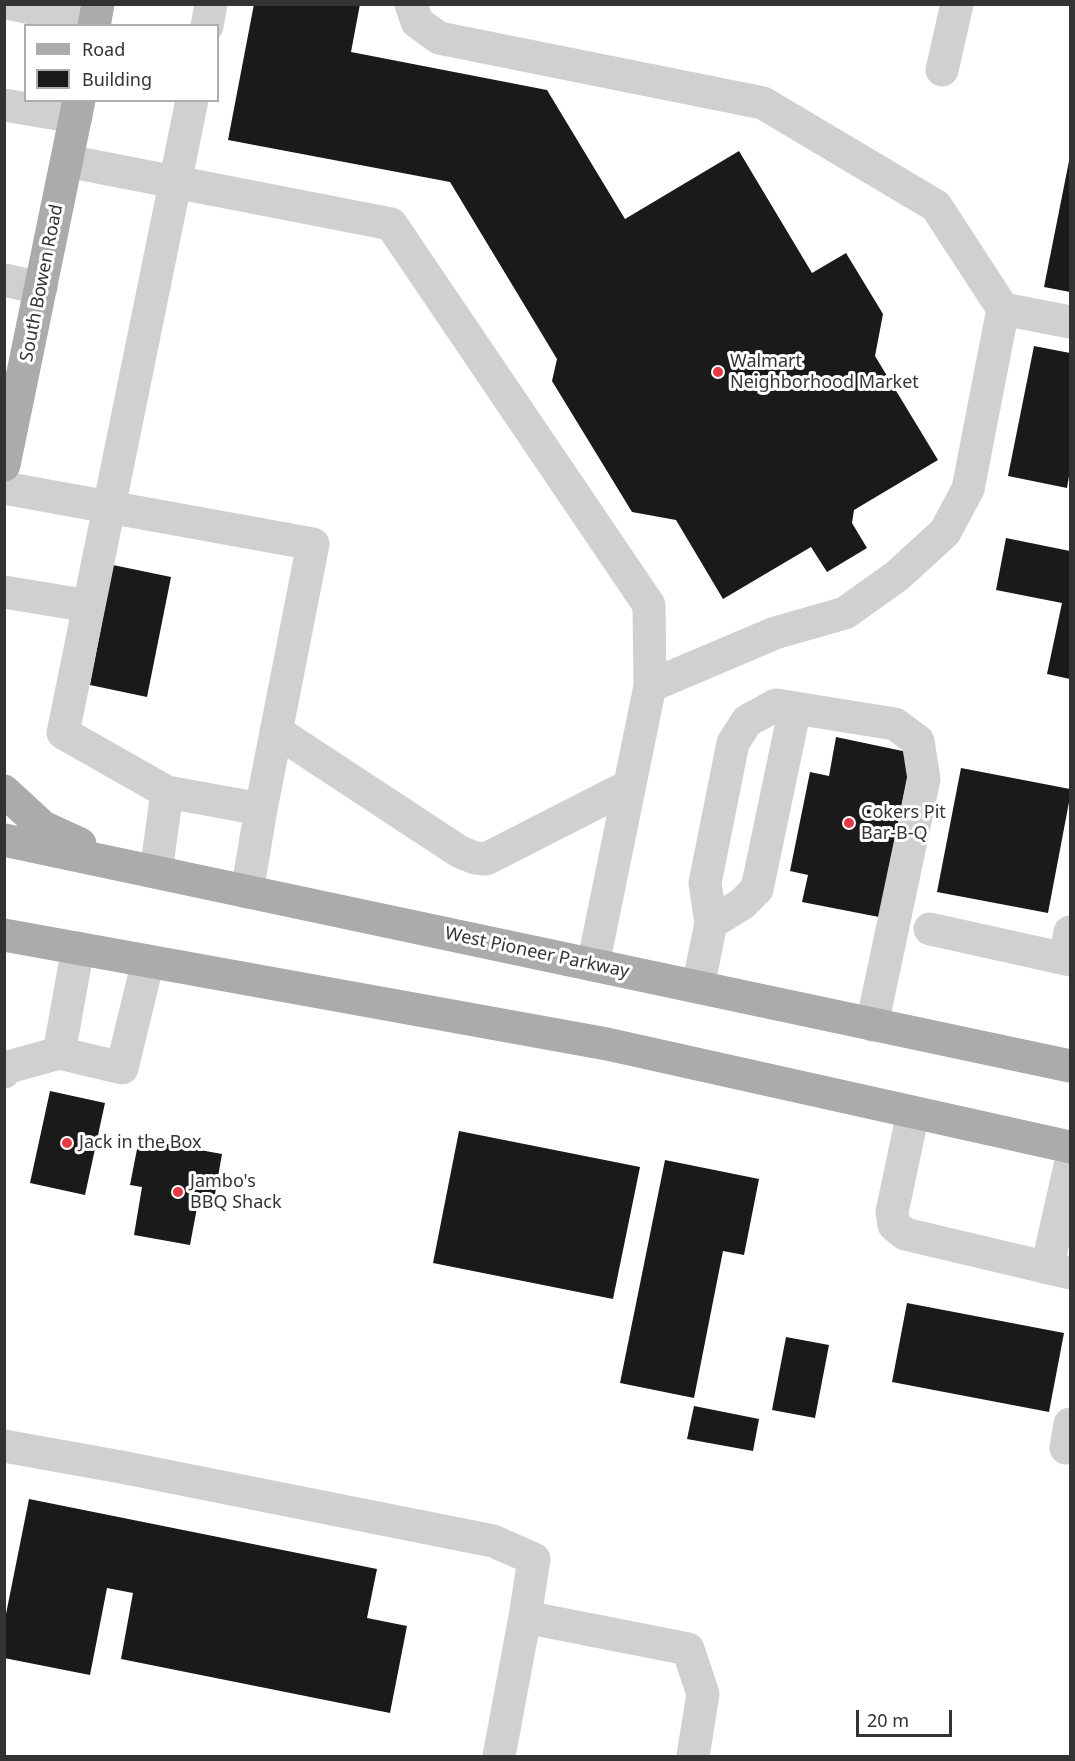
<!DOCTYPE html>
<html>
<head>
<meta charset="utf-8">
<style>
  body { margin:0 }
  #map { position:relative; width:1075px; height:1761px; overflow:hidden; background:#fff; font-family:"Noto Sans",sans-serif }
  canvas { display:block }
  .frame { position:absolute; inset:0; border:6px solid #333; pointer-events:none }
  .legend { position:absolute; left:24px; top:24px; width:195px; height:78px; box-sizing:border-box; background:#fff; border:2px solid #adadad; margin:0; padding:8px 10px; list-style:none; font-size:18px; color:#333 }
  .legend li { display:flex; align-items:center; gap:12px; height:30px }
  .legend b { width:30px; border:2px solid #adadad }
  .scale { position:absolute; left:856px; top:1710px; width:96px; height:27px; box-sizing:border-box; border:3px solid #333; border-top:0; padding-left:8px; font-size:18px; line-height:21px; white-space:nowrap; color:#333; -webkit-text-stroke:4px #fff; paint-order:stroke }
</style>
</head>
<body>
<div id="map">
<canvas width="1075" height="1761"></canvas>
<div class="frame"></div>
<ul class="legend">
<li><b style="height:8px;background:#ababab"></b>Road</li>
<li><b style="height:16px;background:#1a1a1a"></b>Building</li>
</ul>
<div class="scale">20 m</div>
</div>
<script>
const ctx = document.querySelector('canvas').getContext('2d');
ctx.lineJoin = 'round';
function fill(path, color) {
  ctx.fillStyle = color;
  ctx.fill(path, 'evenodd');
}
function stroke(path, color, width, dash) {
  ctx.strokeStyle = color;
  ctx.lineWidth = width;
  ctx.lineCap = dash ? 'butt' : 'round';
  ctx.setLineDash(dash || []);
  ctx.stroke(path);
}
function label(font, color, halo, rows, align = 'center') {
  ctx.font = font + ' "Noto Sans",sans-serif';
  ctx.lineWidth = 6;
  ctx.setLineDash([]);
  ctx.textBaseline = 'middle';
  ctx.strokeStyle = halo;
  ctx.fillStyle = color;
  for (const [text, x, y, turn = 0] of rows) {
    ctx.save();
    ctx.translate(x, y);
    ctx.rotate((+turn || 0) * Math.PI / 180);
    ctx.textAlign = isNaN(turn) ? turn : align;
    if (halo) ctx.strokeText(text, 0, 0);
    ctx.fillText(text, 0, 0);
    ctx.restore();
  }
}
fill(new Path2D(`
  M 254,4 L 360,4 L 351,52 L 547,90 L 625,219 L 739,151 L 812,273 L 846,253 L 883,314 L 875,356 L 938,460 L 854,510 L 852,523 L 867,548 L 827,572 L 811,547 L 723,599 L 676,520 L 632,512 L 552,381 L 557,359 L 450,182 L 228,140 Z
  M 1069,161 L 1070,161 L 1070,292 L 1044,287 Z
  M 1034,346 L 1070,353 L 1070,470 L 1067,488 L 1008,476 Z
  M 1006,538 L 1070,551 L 1070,679 L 1047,674 L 1062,603 L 996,590 Z
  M 113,565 L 171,577 L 147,697 L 90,685 Z
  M 836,737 L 912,753 L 879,917 L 802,902 L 808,875 L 790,871 L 810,772 L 829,776 Z
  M 961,768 L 1070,789 L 1070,797 L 1048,913 L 937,892 Z
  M 50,1091 L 105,1103 L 85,1195 L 30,1183 Z
  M 459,1131 L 640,1167 L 613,1299 L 433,1263 Z
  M 139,1139 L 222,1154 L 214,1200 L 199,1197 L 190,1245 L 134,1235 L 142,1187 L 130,1185 Z
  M 665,1160 L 759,1179 L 744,1255 L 723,1251 L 694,1398 L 620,1383 Z
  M 907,1303 L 1064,1333 L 1049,1412 L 892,1382 Z
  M 786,1337 L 829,1345 L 815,1418 L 772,1410 Z
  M 694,1406 L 759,1419 L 753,1451 L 687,1439 Z
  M 29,1499 L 377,1569 L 367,1618 L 407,1626 L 390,1713 L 121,1659 L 133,1593 L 107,1588 L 90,1675 L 4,1658 L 4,1624 Z`), '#1a1a1a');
stroke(new Path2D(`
  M 12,4 L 95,21
  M 411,4 L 417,22 L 439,38 L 763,103 L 936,206 L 1003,309
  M 207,26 L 211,4
  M 942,70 L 957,4
  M 192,100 L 63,733 L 167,792 L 261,809
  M 4,105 L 76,117
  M 67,161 L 391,224 L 649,605 L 650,686 L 593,965
  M 4,280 L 41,288
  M 4,488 L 313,544 L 261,809 L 247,892
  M 4,592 L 89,606
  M 650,686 L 775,633 L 845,613 L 897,576 L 945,532 L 968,489 L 1003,309 L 1070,322
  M 276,731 L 460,852 L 475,858 L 486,859 L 629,786
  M 156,872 L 167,792
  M 711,923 L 742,904 L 757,889 L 795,708
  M 930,929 L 1070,960
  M 78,948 L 59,1053 L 122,1068 L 148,961
  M 1065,959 L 1070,932
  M 698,987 L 711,923 L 705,883 L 733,743 L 747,721 L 776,705 L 895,724 L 918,741 L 924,779 L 872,1025
  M 4,1072 L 5,1068 L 59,1053
  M 913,1113 L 892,1212 L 894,1225 L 905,1234 L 1070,1273
  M 1047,1268 L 1070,1166
  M 4,1446 L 121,1467 L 493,1541 L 534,1559 L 525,1617 L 499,1756
  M 1066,1448 L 1070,1424
  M 525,1617 L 688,1649 L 703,1694 L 693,1756`), '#d0d0d0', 33);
stroke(new Path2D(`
  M 94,26 L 98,4
  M 4,465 L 79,100
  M 4,791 L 43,827 L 80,844
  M 4,840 L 1070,1066
  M 4,935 L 607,1044 L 1070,1147`), '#ababab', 33);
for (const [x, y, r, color] of [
  [718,372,6,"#e63946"],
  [849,823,6,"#e63946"],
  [67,1143,6,"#e63946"],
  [178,1192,6,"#e63946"]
]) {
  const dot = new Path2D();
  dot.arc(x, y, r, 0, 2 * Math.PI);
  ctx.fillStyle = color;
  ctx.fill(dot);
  stroke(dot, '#fff', 2);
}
label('18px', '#333', '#fff', [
  ["South Bowen Road",42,283,-79],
  ["West Pioneer Parkway",537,953,12]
]);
label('18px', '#333', '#fff', [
  ["Walmart",730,362],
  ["Neighborhood Market",730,383],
  ["Cokers Pit",861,813],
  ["Bar-B-Q",861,834],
  ["Jack in the Box",79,1143],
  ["Jambo's",190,1182],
  ["BBQ Shack",190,1203]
], 'left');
</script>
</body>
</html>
